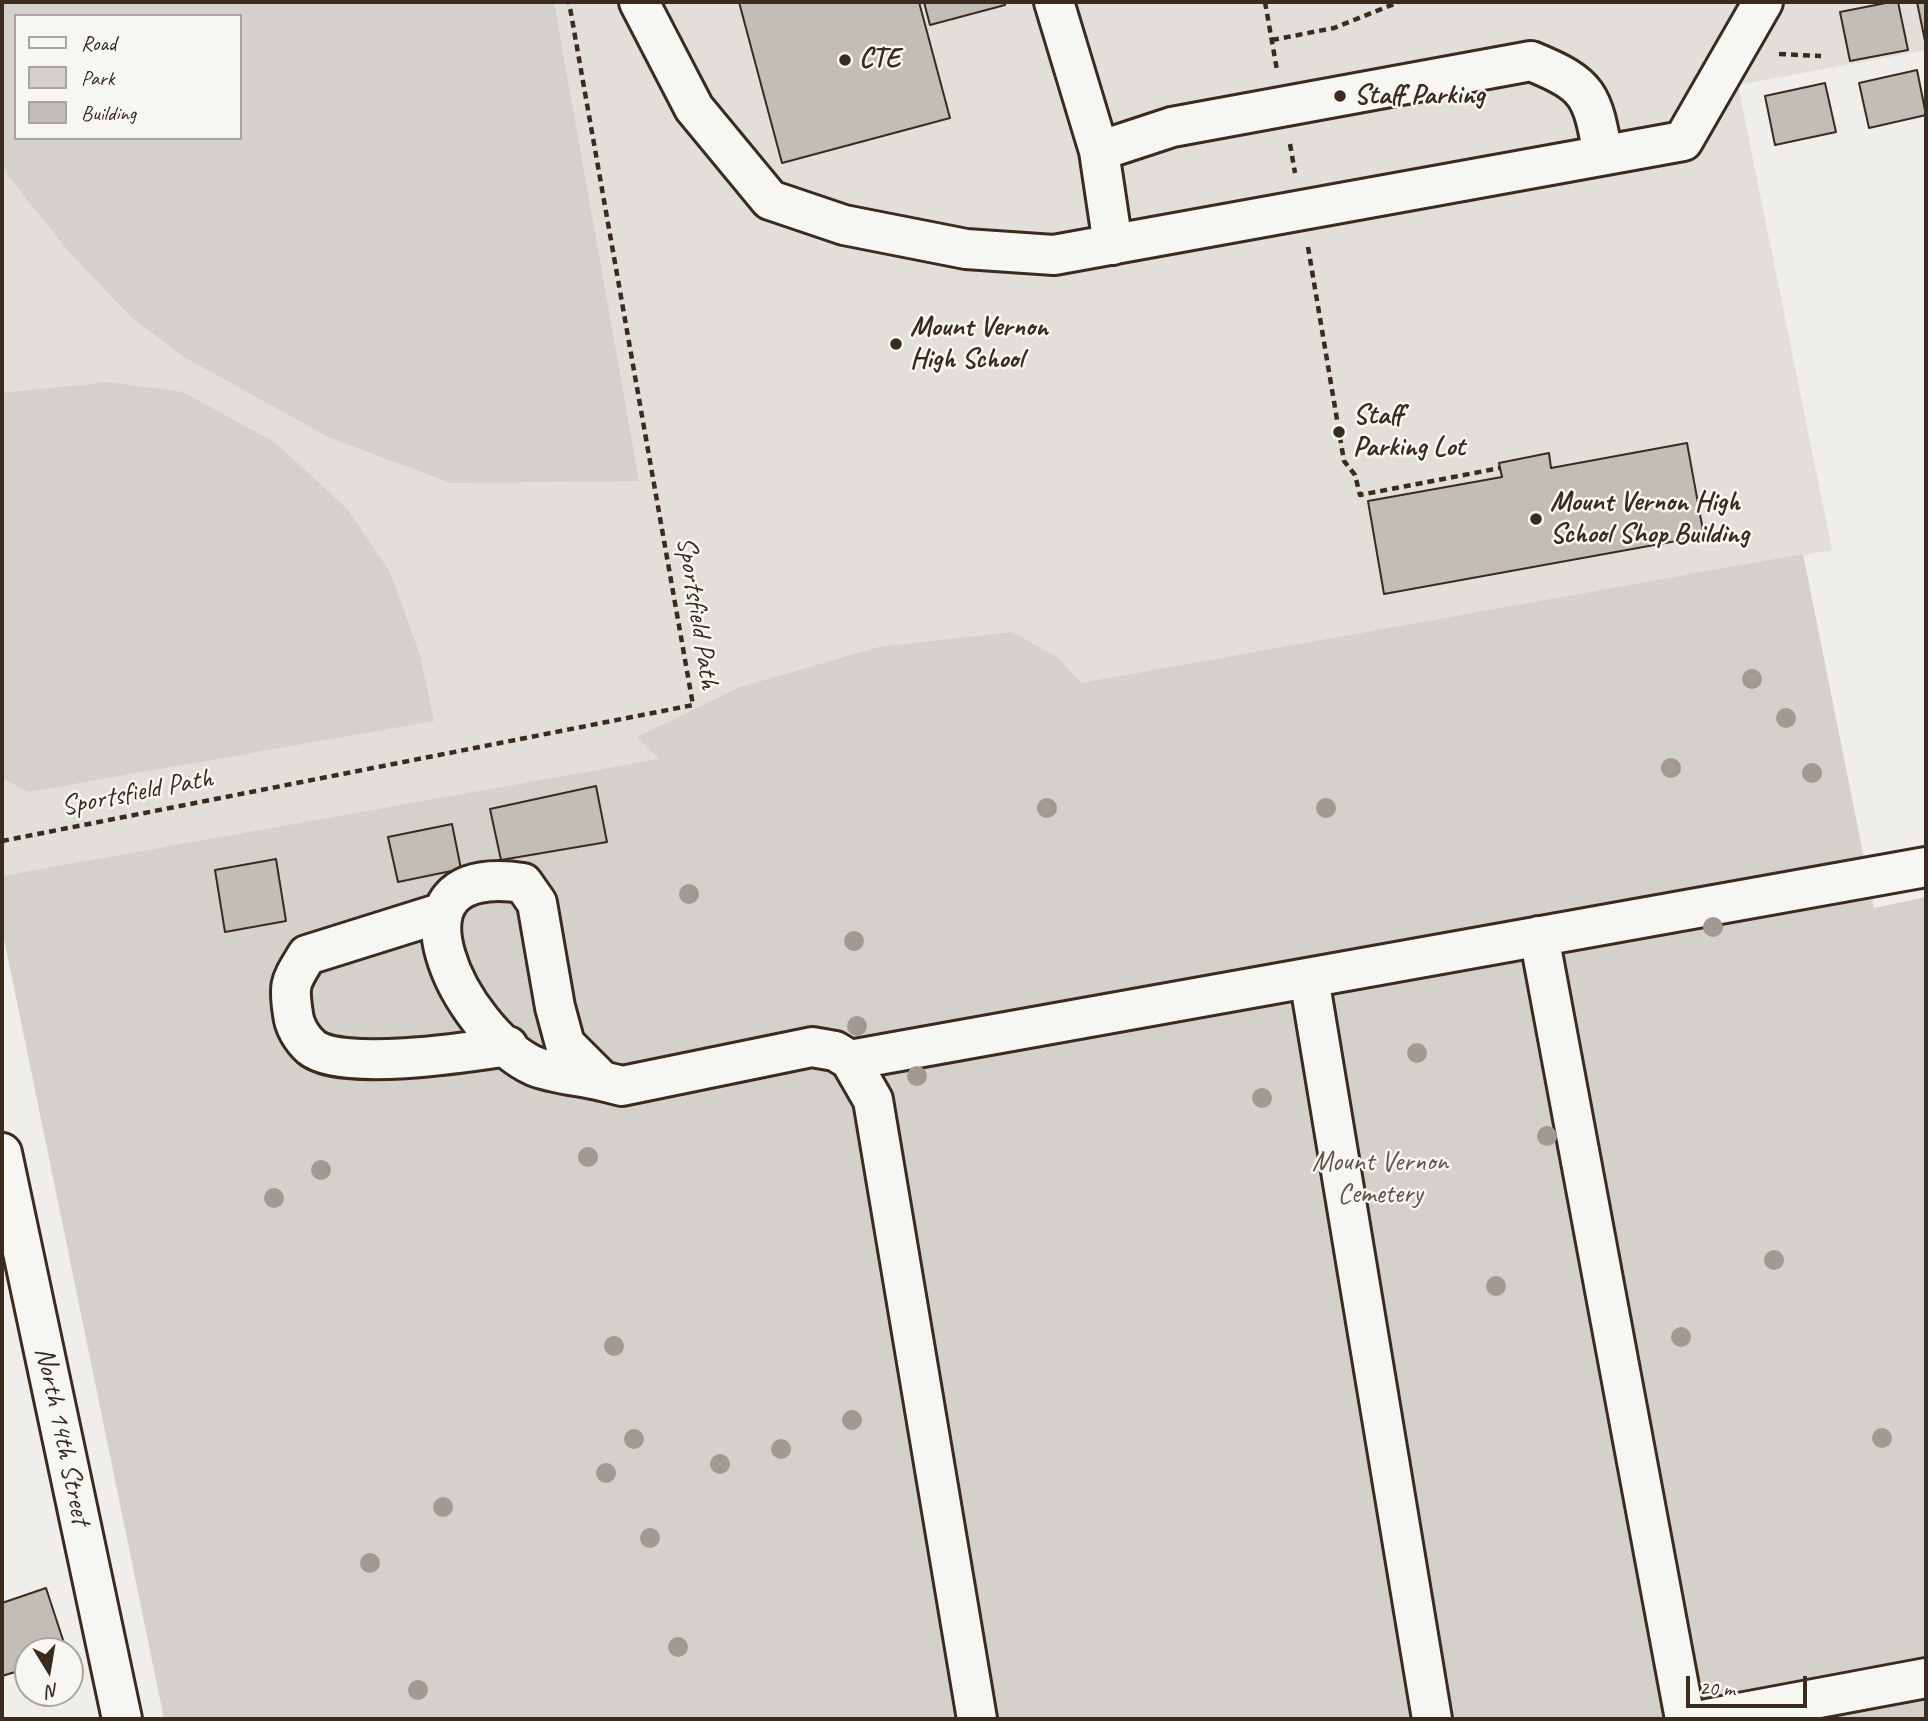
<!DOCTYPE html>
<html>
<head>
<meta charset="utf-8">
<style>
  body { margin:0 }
  #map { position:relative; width:1928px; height:1721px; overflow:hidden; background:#efeeea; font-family:Caveat,sans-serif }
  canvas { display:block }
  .frame { position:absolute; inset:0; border:4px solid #3b2a1e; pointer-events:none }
  .legend { position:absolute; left:14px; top:14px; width:228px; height:126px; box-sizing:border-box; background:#f6f6f2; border:2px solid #aba49d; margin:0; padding:9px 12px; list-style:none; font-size:21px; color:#3b2a1e }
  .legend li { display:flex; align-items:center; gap:14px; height:35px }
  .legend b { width:35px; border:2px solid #aba49d }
  .north { position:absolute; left:14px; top:1637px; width:70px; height:70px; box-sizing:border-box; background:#f6f6f2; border:2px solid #aba49d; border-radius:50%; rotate:169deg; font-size:19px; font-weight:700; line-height:28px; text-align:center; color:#3b2a1e }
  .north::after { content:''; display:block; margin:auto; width:24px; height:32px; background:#3b2a1e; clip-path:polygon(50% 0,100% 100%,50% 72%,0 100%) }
  .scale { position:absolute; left:1686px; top:1676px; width:121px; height:32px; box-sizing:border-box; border:4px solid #3b2a1e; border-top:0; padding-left:9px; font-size:21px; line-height:24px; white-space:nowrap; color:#3b2a1e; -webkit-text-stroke:5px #f6f6f2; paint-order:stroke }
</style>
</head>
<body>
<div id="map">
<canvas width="1928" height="1721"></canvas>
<div class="frame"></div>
<ul class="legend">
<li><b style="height:9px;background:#f6f6f2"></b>Road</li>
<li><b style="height:19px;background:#d4d1cc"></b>Park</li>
<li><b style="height:19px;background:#c2bdb7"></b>Building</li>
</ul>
<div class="north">N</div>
<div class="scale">20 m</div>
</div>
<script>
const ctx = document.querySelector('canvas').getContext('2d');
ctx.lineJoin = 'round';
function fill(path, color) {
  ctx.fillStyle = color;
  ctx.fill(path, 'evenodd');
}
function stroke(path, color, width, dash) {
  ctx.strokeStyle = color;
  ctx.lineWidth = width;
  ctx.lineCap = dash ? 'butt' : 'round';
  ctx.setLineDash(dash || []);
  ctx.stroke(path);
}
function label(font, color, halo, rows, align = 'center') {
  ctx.font = font + ' Caveat,sans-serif';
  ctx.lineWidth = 5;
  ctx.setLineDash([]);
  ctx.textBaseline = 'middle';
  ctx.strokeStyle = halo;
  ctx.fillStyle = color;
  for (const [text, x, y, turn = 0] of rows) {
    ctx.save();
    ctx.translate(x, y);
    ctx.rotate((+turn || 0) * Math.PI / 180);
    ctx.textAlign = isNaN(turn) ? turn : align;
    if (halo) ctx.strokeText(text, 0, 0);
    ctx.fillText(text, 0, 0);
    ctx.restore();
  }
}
fill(new Path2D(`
  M 2,2 L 1926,2 L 1926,50 L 1738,85 L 1832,550 L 2,881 ZM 16,16 L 240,16 L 240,138 L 16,138 Z`), '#e2dfdb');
fill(new Path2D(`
  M 2,2 L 554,2 L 639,481 L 451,483 L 330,438 L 184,357 L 132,318 L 70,253 L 8,176 L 2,161 ZM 16,16 L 240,16 L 240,138 L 16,138 Z
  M 108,382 L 183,392 L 276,443 L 349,511 L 390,572 L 420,655 L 434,721 L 28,792 L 2,778 L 2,393 Z
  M 1803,554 L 1874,908 L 1926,897 L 1926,1719 L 164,1719 L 2,929 L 2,876 L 659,759 L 637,737 L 740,687 L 879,647 L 1012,632 L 1058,658 L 1081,683 Z`), '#d4d1cc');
const building = new Path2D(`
  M 739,2 L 919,2 L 950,118 L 782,163 Z
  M 924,2 L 1004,2 L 1005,5 L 930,25 Z
  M 1891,2 L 1898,2 L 1908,50 L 1850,61 L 1840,12 Z
  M 1917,2 L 1926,2 L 1926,46 Z
  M 1917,70 L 1926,115 L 1869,128 L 1859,83 Z
  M 1825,83 L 1836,132 L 1775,145 L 1765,96 Z
  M 1687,443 L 1704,536 L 1384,594 L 1368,501 L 1502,477 L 1499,463 L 1549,453 L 1551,468 Z
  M 596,786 L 607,842 L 501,860 L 490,809 Z
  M 452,824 L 461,869 L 398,882 L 388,837 Z
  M 276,859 L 286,921 L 225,932 L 215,870 Z
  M 46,1588 L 64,1643 L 41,1651 L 28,1651 L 28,1668 L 2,1676 L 2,1603 Z`);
fill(building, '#c2bdb7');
stroke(building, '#3b2a1e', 2);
const minor = new Path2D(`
  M 639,2 L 694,108 L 770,200 L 844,225 L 966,249 L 1054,255 L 1683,141 L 1763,2
  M 1054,2 L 1099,151 L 1113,245
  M 1099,151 L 1172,127 L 1531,61 C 1590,85 1592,95 1603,155
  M 441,913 L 307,955 C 291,982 288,982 293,1014 C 294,1026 302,1039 311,1047 C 341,1072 469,1052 508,1046
  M 1539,936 L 1685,1719
  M 1309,978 L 1432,1719
  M 602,1081 C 581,1076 554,1074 534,1066 C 462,1033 373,861 523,883 L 537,903 L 555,1007 L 565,1044 L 602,1081 L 622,1086 L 812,1047 L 835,1051 L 850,1060
  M 2,1153 L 122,1719
  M 977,1719 L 873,1100 L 850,1060 L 1926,867
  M 1707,1719 L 1926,1678`);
stroke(minor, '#3b2a1e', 44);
stroke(new Path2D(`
  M 1265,2 L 1277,70
  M 1272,40 L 1334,28 L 1399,2
  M 1779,54 L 1821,56
  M 1290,144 L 1295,173
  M 1308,247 L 1344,461 L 1355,475 L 1360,495 L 1500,468
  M 2,841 L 693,705 L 569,2`), '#3b2a1e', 4.5, [7, 5]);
stroke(minor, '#f6f6f2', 38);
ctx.fillStyle = '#a19992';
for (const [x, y] of [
  [1752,679],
  [1786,718],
  [1671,768],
  [1812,773],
  [1047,808],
  [1326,808],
  [689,894],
  [1713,927],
  [854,941],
  [857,1026],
  [1417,1053],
  [917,1076],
  [1262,1098],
  [1547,1136],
  [588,1157],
  [321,1170],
  [274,1198],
  [1774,1260],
  [1496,1286],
  [1681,1337],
  [614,1346],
  [852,1420],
  [1882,1438],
  [634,1439],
  [781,1449],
  [720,1464],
  [606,1473],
  [443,1507],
  [650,1538],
  [370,1563],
  [678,1647],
  [418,1690]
]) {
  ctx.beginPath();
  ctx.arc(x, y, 10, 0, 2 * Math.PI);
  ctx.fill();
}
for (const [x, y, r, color] of [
  [845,60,7,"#3b2a1e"],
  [1340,96,7,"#3b2a1e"],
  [896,344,7,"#3b2a1e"],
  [1339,432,7,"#3b2a1e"],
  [1536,519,7,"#3b2a1e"]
]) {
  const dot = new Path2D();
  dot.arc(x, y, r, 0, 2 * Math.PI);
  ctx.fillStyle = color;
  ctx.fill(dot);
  stroke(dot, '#f6f6f2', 2.5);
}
label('bold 28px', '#3b2a1e', '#f6f6f2', [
  ["CTE",859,60],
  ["Staff Parking",1354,96],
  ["Mount Vernon",910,328],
  ["High School",910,360],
  ["Staff",1353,416],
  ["Parking Lot",1353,448],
  ["Mount Vernon High",1550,503],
  ["School Shop Building",1550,535]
], 'left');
label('28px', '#3b2a1e', '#f6f6f2', [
  ["Sportsfield Path",697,613,81],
  ["Sportsfield Path",137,793,-11],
  ["North 14th Street",62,1436,78]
]);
label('28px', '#61544a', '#f6f6f2', [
  ["Mount Vernon",1380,1163],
  ["Cemetery",1380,1195]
]);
</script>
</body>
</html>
